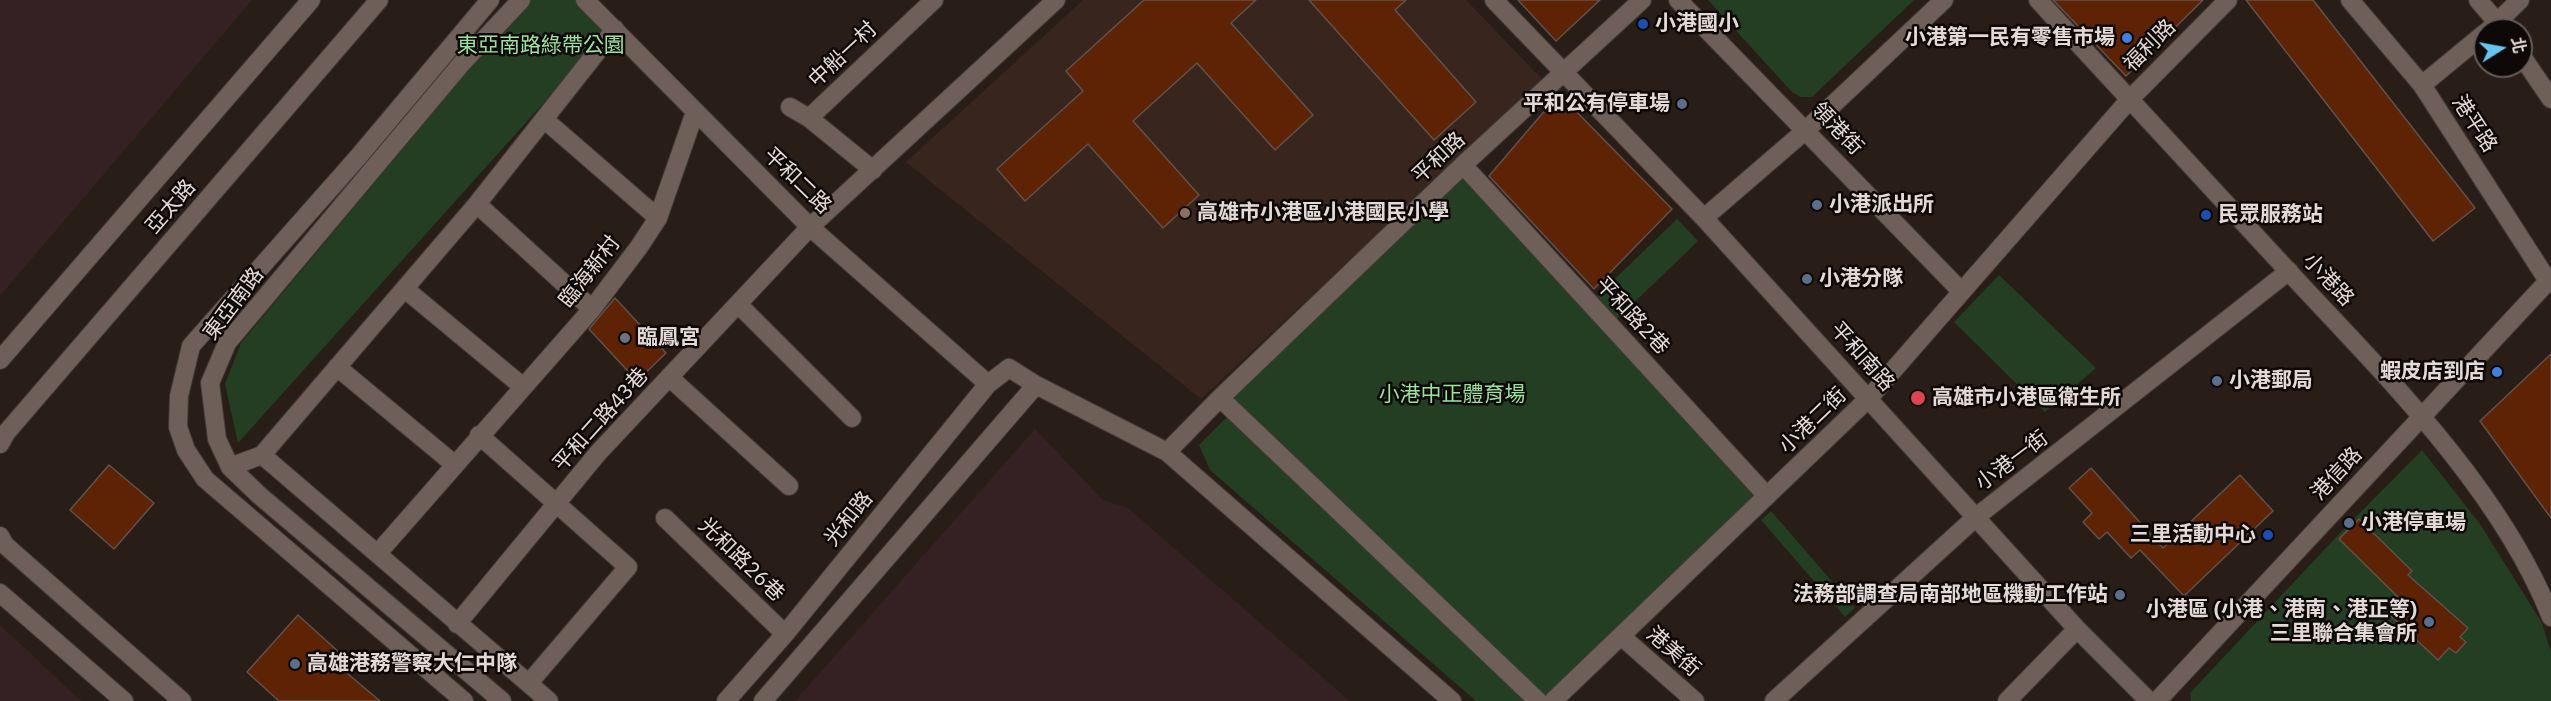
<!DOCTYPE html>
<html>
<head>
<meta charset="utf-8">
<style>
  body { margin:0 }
  #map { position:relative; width:2551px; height:701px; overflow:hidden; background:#291d18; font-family:"IBM Plex Sans","Noto Sans TC",sans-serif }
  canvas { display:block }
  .north { position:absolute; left:2473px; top:18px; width:60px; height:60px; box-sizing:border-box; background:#0e0907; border:2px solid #635d5a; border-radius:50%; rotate:79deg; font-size:16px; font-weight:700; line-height:24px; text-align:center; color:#e3dad7 }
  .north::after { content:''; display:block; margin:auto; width:21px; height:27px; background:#65c5ee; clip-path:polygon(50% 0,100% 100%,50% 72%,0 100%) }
</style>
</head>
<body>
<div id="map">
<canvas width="2551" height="701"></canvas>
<div class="north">北</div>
</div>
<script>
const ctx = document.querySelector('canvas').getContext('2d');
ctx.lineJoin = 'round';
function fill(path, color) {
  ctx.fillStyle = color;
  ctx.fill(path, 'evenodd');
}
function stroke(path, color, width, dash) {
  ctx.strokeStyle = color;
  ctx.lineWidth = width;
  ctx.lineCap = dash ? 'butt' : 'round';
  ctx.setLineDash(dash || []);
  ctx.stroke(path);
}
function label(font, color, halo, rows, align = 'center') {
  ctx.font = font + ' "IBM Plex Sans","Noto Sans TC",sans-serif';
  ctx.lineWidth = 5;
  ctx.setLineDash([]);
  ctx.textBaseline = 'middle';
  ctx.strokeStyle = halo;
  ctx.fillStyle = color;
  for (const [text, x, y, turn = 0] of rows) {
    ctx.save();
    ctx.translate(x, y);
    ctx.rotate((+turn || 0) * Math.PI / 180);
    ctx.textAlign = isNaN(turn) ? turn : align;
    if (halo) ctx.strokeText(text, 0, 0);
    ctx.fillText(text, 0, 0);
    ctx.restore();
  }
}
fill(new Path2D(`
  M 0,0 L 252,0 L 0,296 Z
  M 1035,429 L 1103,500 L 1128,508 L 1350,701 L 795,701 Z
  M 0,625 L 81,701 L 0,701 Z`), '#352124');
fill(new Path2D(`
  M 1083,0 L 1466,0 L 1543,80 L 1201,399 L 906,162 Z`), '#37251e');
fill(new Path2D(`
  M 527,0 L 582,0 L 610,29 L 238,443 L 225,384 L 241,343 Z
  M 1708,0 L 1914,0 L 1812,97 L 1801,97 L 1792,92 Z
  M 1458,172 L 1760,497 L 1550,701 L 1226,394 Z
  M 1677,219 L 1698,241 L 1616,320 L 1595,298 Z
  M 1999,275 L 2096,368 L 2045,412 L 1954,322 Z
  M 1229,415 L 1528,701 L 1476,701 L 1210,470 L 1199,445 Z
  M 2422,450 L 2480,524 L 2542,623 L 2551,652 L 2551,701 L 2191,701 L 2190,693 L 2339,534 Z
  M 1771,511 L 1855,608 L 1845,617 L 1761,520 Z`), '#233e23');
const building = new Path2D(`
  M 1144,0 L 1256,0 L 1231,23 L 1313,115 L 1275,150 L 1197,63 L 1133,121 L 1199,195 L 1163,228 L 1088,144 L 1025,201 L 997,169 L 1083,91 L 1066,71 Z
  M 1309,0 L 1406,0 L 1395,10 L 1476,102 L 1434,140 Z
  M 1518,0 L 1600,0 L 1556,41 Z
  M 2053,0 L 2203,0 L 2126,76 Z
  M 2246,0 L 2313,0 L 2475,208 L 2433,241 Z
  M 1559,94 L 1672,209 L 1594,289 L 1489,176 Z
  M 615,298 L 666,353 L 637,381 L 589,329 Z
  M 2551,354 L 2551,518 L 2480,421 Z
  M 109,465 L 154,503 L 114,549 L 70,510 Z
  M 2091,468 L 2163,548 L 2240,475 L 2273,511 L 2184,596 L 2140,550 L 2131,558 L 2107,532 L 2099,539 L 2083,522 L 2092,513 L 2069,488 Z
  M 2359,519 L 2412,571 L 2408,575 L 2468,628 L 2460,637 L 2466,642 L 2456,653 L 2449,648 L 2438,660 L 2391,616 L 2404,603 L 2339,539 Z
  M 298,615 L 342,655 L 335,663 L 380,701 L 279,701 L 247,672 Z`);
fill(building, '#5d2304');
stroke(building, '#60524c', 1.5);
const minor = new Path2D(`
  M 585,0 L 810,227 L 988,384
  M 1494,0 L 1704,218 L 2077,629 L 2149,701
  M 1678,0 L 1961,291
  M 2038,0 C 2126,95 2214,190 2302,286 C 2392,382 2502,493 2551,617
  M 2350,0 L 2422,85 L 2548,281
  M 2478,0 L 2504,30
  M 2489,30 L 2520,0
  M 2521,55 L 2551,99
  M 2422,85 L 2485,33
  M 790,107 L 809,118 L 873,170
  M 809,118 L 934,0
  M 545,120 L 658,218
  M 1463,165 L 1767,496
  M 477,204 L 592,309
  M 1704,218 L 1806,130 L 1944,0
  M 405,289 L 522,386
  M 738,304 L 852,418
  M 0,360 L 311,0
  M 337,367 L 454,464
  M 669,377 L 789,486
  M 1220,398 L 1538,701
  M 479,435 L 628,567 L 529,683
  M 0,444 L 6,433 L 379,0
  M 1167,452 L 1220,398 L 1463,165 L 1642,0
  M 262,455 L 549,701
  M 230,467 L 262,455 L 477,204 L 615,29
  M 665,518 L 785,634
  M 0,536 L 5,545 L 182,701
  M 378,553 L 592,309 L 639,247 L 658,218 L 695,112
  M 0,593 L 124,701
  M 457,624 L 598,453 L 810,227 L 1056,0
  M 1621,636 L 1695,701
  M 464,701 L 205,479 L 186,450 L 178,427 L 179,396 L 191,346 L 359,156 L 490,0
  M 502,701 L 259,495 L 230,467 L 217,439 L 210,383 L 227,343 L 462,63 L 521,0
  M 726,701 L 785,634 L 988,384 L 1009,368 L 1036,385 L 1167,452 L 1452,701
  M 763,701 L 1036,385
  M 1553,701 L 1869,398 L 2130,99 L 2228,0
  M 1774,701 L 1976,517 L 2289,271
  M 2007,701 L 2077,629
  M 2157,701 L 2551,278`);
stroke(minor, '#433a37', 20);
stroke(minor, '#6e5f59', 18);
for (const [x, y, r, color] of [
  [1643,24,6,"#1a4fb4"],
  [2127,38,6,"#3f7fe0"],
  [1682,104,6,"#5c6f8a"],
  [1817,205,6,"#5c6f8a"],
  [1185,213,6,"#8d6e63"],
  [2206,215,6,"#1a4fb4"],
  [1807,279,6,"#5c6f8a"],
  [625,338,6,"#6b7280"],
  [2497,372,6,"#3f7fe0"],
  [2217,381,6,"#5c6f8a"],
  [1918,398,8,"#e0444e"],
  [2349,523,6,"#5c6f8a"],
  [2268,535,6,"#1a4fb4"],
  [2120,595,6,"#5c6f8a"],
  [2429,622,6,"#5c6f8a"],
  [295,664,6,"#5c6f8a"]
]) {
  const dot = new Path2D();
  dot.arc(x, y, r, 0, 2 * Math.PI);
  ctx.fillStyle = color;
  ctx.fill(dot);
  stroke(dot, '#0e0907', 2);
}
label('bold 21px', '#e3dad7', '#0e0907', [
  ["小港國小",1655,24],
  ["小港第一民有零售市場",2115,38,"right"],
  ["平和公有停車場",1670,104,"right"],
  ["小港派出所",1829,205],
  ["高雄市小港區小港國民小學",1197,213],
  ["民眾服務站",2218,215],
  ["小港分隊",1819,279],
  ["臨鳳宮",637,338],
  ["蝦皮店到店",2485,372,"right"],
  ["小港郵局",2229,381],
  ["高雄市小港區衛生所",1932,398],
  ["小港停車場",2361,523],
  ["三里活動中心",2256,535,"right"],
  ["法務部調查局南部地區機動工作站",2108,595,"right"],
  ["小港區 (小港、港南、港正等)",2417,610,"right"],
  ["三里聯合集會所",2417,634,"right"],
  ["高雄港務警察大仁中隊",307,664]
], 'left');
label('21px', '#99e39a', '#0e0907', [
  ["東亞南路綠帶公園",541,46],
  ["小港中正體育場",1452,395]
]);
label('21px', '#e3dad7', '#0e0907', [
  ["福利路",2150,46,-45],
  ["中船一村",843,55,-43],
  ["港平路",2474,124,57],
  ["領港街",1837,129,46],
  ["平和路",1439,158,-43],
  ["平和二路",797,181,44],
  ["亞太路",171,207,-49],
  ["臨海新村",590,272,-52],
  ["小港路",2328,280,47],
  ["東亞南路",234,304,-53],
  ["平和路2巷",1632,316,47],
  ["平和南路",1862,357,48],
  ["平和二路43巷",601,420,-48],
  ["小港二街",1813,421,-44],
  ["小港一街",2012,461,-37],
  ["港信路",2337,474,-47],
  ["光和路",849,519,-51],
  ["光和路26巷",741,560,44],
  ["港美街",1673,652,41]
]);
</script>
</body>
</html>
